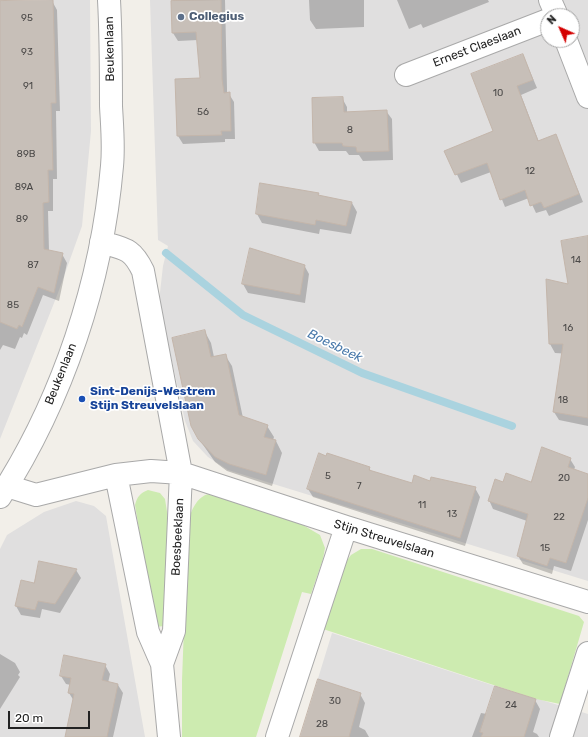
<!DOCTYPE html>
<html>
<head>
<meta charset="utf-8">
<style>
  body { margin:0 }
  #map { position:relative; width:588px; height:737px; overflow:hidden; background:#f2efe9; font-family:Rubik,sans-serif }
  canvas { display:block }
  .north { position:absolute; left:540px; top:8px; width:40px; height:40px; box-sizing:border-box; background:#fff; border:1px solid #a7a7a7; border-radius:50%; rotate:315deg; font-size:11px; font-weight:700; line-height:16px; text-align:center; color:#222 }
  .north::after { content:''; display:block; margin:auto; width:14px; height:18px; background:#d40000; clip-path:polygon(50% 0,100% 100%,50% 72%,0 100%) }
  .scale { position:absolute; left:8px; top:711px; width:82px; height:18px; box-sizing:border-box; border:2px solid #222; border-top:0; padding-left:5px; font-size:12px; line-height:14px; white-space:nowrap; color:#222; -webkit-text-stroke:3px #fff; paint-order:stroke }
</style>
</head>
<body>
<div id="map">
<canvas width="588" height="737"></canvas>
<div class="north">N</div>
<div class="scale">20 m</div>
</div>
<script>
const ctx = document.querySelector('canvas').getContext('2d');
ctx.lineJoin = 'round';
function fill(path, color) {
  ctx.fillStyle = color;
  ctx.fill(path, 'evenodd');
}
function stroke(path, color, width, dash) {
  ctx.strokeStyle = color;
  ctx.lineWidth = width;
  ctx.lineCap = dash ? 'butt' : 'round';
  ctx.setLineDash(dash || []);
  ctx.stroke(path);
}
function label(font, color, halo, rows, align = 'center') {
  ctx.font = font + ' Rubik,sans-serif';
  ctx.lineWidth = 3.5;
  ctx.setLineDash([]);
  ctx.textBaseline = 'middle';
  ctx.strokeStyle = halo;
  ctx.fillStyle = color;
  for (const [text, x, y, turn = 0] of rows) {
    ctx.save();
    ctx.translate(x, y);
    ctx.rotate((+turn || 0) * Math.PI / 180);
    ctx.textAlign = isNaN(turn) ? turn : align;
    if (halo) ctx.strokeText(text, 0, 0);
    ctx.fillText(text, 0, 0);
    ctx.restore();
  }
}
fill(new Path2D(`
  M 0,0 L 90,0 L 91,131 L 82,226 L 58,293 L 0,439 Z
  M 150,0 L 588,0 L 588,581 L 228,470 L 208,457 L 193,441 L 185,421 L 159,301 L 163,266 L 168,246 L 158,240 ZM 548,16 L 572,16 L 572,40 L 548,40 Z
  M 76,501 L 94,506 L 106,516 L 145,737 L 0,737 L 0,549 L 7,535 L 44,512 Z
  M 332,633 L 495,686 L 588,714 L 588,737 L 300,737 Z`), '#e0dfdf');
fill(new Path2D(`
  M 148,490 L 160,493 L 165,499 L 168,518 L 164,626 L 155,627 L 135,505 C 137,497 140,493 148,490 Z
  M 209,494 L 296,521 L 320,535 L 325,548 L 323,559 L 311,594 L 302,592 L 256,737 L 182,737 L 182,680 L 188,522 C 191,511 197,496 209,494 Z
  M 361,549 L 372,549 L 579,616 L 584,622 L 560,704 L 536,699 L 323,629 L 345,563 L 351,555 Z`), '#cdebb0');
fill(new Path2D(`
  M 173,0 L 225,0 L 227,88 L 227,94 L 229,94 L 234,102 L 235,139 L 225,139 L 225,142 L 183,144 L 178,136 L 201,79 L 198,40 L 178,41 L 173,33 Z
  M 309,0 L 364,0 L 364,27 L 316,29 L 310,20 Z
  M 397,0 L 488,0 L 489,2 L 423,28 L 421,24 L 409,29 Z
  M 52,1 L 57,10 L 60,111 L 56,111 L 57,179 L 53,179 L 53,211 L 48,211 L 49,251 L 62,254 L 67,263 L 59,301 L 43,295 L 27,335 L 24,333 L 22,338 L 20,337 L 15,349 L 3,345 L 0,350 L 0,2 Z
  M 523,55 L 537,88 L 521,95 L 539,142 L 556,136 L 583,202 L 549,216 L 546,210 L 536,213 L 529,198 L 505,207 L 491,172 L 461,183 L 446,151 L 494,131 Z
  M 342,98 L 347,107 L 347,113 L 386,111 L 392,119 L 393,160 L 363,161 L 359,155 L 349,155 L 346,151 L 319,151 L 314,142 Z
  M 261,184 L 318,194 L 319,197 L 352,203 L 357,212 L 351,234 L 320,229 L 319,234 L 262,223 L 257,214 L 257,207 Z
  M 588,237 L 588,355 L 555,353 L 550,344 L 547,280 L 569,285 Z
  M 304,265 L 309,274 L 305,303 L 248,293 L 243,284 Z
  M 205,332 L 211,343 L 214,357 L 225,355 L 232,366 L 243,418 L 267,426 L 274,437 L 273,440 L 276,441 L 282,453 L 272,486 L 227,471 L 215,462 L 199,439 Z
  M 588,382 L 588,426 L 559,420 L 554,412 Z
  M 570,459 L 575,467 L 574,470 L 588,475 L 588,520 L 571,571 L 554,566 L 552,574 L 523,564 L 518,556 L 527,521 L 493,509 L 489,500 L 503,483 L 531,484 Z
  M 369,468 L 371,471 L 412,484 L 431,482 L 475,488 L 480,497 L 465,546 L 313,497 L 308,489 Z
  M 76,570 L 81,578 L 60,613 L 42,609 L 40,618 L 21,615 L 16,606 L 35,584 Z
  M 0,654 L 15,663 L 20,672 L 18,675 L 20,677 L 0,709 Z
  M 105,665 L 110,674 L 108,683 L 118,685 L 123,693 L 113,737 L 66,737 L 74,701 L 69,693 L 71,685 L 66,684 L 61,676 Z
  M 360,694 L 365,703 L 359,727 L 365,730 L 369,737 L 301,737 Z
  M 535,700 L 540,709 L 533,732 L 537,734 L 539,737 L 472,737 L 481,713 L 487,714 Z`), '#0003');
stroke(new Path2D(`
  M 166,253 L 243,315 L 362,373 L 512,426`), '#aad3df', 8);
const building = new Path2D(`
  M 53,0 L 56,103 L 51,103 L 53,170 L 48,170 L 49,202 L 43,203 L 44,249 L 63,253 L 54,293 L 38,287 L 22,327 L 19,325 L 17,329 L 0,322 L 0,1 Z
  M 221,0 L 222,79 L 224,93 L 230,92 L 231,131 L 221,131 L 222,135 L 177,136 L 175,79 L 200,78 L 196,32 L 172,33 L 171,1 Z
  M 523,54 L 533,80 L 517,86 L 538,141 L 556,134 L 579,194 L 544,208 L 541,202 L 530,206 L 525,190 L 500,200 L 487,163 L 455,175 L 444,151 L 493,131 L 471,74 Z
  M 343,97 L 344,112 L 387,110 L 389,151 L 357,152 L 356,147 L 343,146 L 342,143 L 313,143 L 312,98 Z
  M 260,183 L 319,193 L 318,195 L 352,202 L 346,226 L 316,220 L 315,225 L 256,214 Z
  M 588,236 L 588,418 L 553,412 L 563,344 L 549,344 L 546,279 L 568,284 L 561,241 Z
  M 250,248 L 305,265 L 300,295 L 242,284 Z
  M 205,330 L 211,357 L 226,354 L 239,415 L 268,425 L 264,437 L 276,440 L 266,475 L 229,464 L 215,457 L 198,439 L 191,426 L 172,338 Z
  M 542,447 L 571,458 L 568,467 L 588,474 L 588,498 L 566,563 L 550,558 L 547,566 L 517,556 L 528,514 L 488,501 L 495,479 L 503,482 L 506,473 L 531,482 Z
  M 319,453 L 326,456 L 327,453 L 370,467 L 369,470 L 412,483 L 414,475 L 430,481 L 431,477 L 476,487 L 460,538 L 307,489 Z
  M 39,561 L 77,569 L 55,604 L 38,601 L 35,610 L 15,606 L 21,580 L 34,583 Z
  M 64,655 L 106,664 L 102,680 L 118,684 L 107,737 L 65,737 L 74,694 L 68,693 L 71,678 L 60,676 Z
  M 318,679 L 361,693 L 349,737 L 300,737 Z
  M 495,686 L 536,699 L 524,737 L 481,737 L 483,733 L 480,732 Z`);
fill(building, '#c7bfb8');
stroke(building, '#c4b6ab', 1);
const minor = new Path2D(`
  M 550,0 L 557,16
  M 566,40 L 588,97
  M 406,75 L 548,20
  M 101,242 C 125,249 132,248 143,271 L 181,473 L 174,631 L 162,664
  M 116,475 L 148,632 L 162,664 L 169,737
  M 7,486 L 36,495 L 116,475 L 151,471 L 181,473 L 346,527 L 588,602
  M 0,497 C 63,399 102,282 112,166 C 114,146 112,125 111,106 C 111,70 111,35 109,0
  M 277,737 L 346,527
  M 561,737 L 588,653`);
stroke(minor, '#a9a9a9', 24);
stroke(minor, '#fff', 22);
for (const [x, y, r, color] of [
  [181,17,4,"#5c6f8a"],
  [82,399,4,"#1a4fb4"]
]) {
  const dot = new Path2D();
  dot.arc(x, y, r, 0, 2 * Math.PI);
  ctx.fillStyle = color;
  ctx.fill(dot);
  stroke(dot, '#fff', 1.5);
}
label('10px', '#4b4948', null, [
  ["95",27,18],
  ["93",27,52],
  ["91",28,86],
  ["10",498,93],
  ["56",203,112],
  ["8",350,130],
  ["89B",26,154],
  ["12",530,171],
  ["89A",24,187],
  ["89",22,219],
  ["14",576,260],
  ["87",33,265],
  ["85",13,305],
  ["16",568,328],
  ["18",563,400],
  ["5",328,476],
  ["20",564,478],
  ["7",359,486],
  ["11",422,505],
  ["13",452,514],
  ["22",559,517],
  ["15",545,548],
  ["30",335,701],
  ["24",511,705],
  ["28",322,724]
]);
label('bold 12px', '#4e5e75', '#fff', [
  ["Collegius",189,17]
], 'left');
label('12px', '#222', '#fff', [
  ["Ernest Claeslaan",477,47,-21],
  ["Beukenlaan",110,49,-91],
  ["Beukenlaan",61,374,-68],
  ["Boesbeeklaan",178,537,-87],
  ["Stijn Streuvelslaan",384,539,17]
]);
label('bold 12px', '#164399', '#fff', [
  ["Sint-Denijs-Westrem",90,392],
  ["Stijn Streuvelslaan",90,406]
], 'left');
label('italic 13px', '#4a7aab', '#fff', [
  ["Boesbeek",335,346,26]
]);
</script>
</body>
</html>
